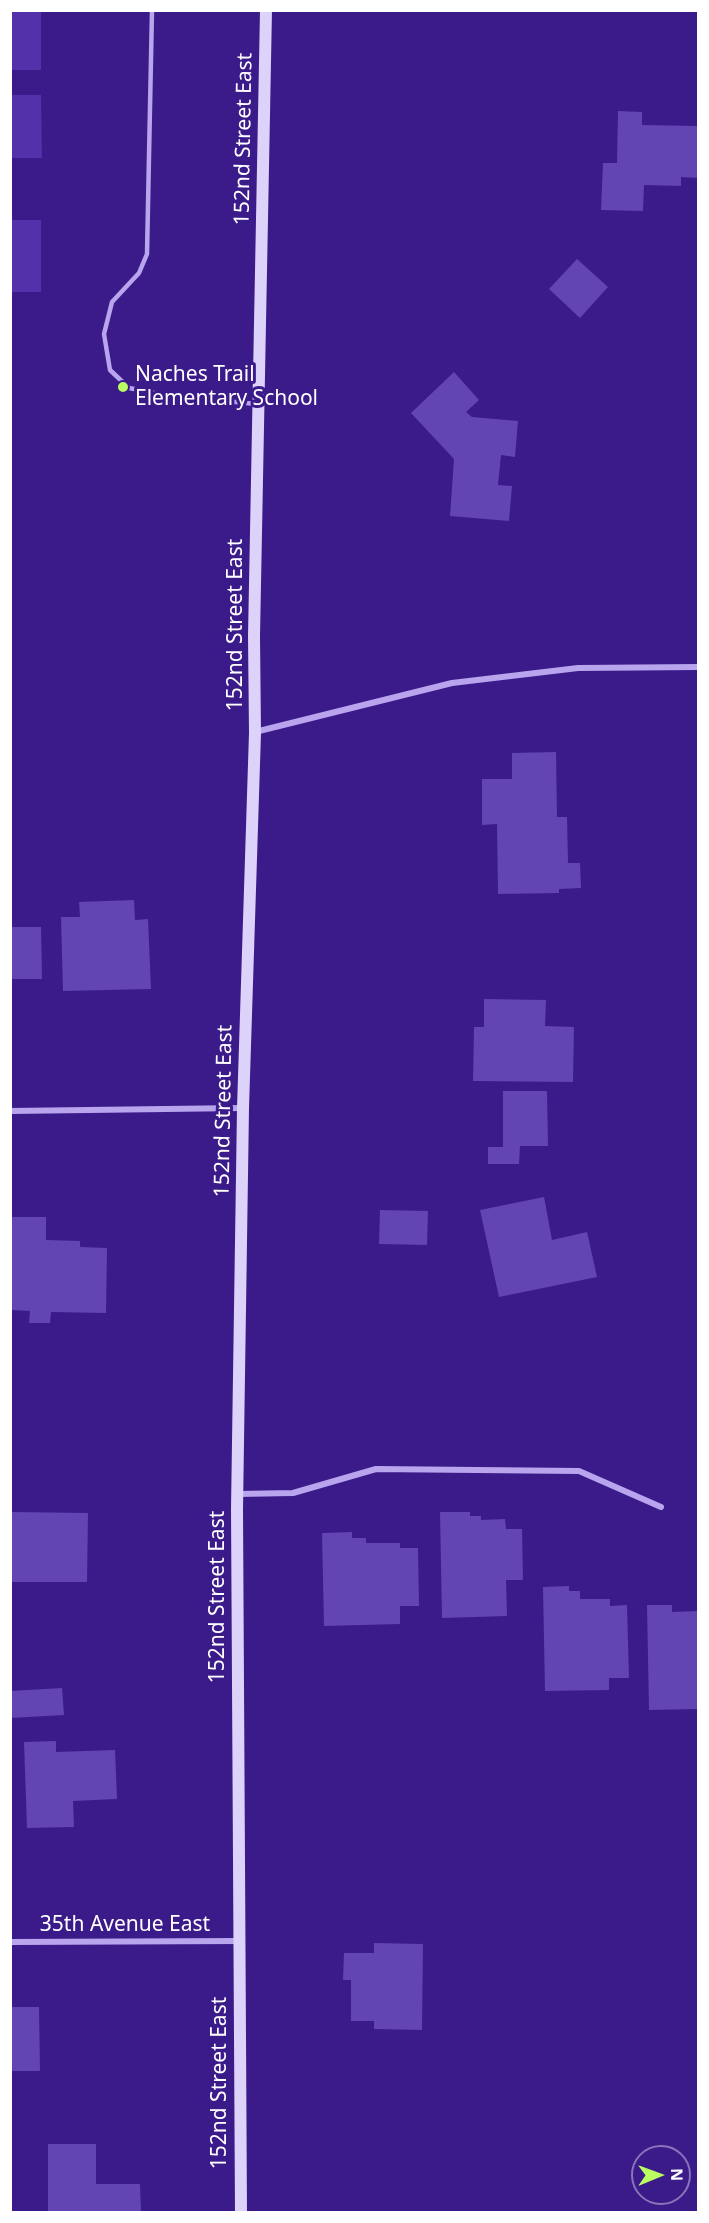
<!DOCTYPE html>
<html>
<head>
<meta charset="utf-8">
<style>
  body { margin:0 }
  #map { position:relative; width:709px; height:2223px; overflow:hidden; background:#3b1b8a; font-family:"Noto Sans",sans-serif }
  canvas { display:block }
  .frame { position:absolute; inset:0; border:12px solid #fff; pointer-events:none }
  .north { position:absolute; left:631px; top:2145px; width:60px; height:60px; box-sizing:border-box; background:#3b1b8a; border:2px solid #8976b9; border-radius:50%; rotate:89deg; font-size:16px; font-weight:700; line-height:24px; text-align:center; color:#fff }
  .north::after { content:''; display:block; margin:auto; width:21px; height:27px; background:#bafe62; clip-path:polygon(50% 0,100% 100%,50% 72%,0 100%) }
</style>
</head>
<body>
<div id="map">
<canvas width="709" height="2223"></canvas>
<div class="frame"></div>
<div class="north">N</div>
</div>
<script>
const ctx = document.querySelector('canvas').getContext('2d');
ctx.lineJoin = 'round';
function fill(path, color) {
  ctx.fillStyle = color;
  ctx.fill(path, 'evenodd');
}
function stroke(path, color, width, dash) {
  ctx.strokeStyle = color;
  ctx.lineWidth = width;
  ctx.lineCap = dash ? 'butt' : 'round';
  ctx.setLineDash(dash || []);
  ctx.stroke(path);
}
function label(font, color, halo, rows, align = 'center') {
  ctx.font = font + ' "Noto Sans",sans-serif';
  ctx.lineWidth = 6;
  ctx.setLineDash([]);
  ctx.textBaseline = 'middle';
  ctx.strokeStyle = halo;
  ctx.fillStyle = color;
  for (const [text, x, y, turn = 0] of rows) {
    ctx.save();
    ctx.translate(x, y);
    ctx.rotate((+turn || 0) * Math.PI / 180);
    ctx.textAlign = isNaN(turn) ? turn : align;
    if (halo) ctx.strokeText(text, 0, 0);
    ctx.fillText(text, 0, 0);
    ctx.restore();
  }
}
fill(new Path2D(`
  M 10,11 L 41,11 L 41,70 L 11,70 Z
  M 11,95 L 41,95 L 42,158 L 11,158 Z
  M 11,220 L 41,220 L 41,292 L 11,292 Z`), '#5331aa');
fill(new Path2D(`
  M 618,111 L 642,112 L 642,125 L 698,126 L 698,178 L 681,177 L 681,186 L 644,185 L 643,211 L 601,210 L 603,163 L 617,163 Z
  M 577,259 L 608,287 L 580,318 L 549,289 Z
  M 454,372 L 479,400 L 466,412 L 472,417 L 518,421 L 515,457 L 501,455 L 498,485 L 512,486 L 509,521 L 450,516 L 454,459 L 411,413 Z
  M 556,752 L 557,817 L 567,817 L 568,863 L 580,863 L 581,888 L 559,889 L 559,893 L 498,894 L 497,824 L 482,825 L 482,779 L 512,779 L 512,753 Z
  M 134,900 L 135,920 L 148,919 L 151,989 L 63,991 L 61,917 L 80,917 L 79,902 Z
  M 10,927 L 41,927 L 42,979 L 10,979 Z
  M 484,999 L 546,1000 L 545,1026 L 574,1027 L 573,1082 L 473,1081 L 474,1027 L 484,1027 Z
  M 503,1091 L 547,1091 L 548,1146 L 520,1146 L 519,1164 L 488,1164 L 488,1147 L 503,1147 Z
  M 544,1197 L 552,1240 L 587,1232 L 597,1277 L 499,1297 L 480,1210 Z
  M 380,1210 L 428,1211 L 427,1245 L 379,1244 Z
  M 10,1217 L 46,1217 L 46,1240 L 80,1241 L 80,1247 L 107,1248 L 106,1313 L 51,1312 L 50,1323 L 29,1323 L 30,1311 L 10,1310 Z
  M 10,1512 L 88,1513 L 87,1582 L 10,1582 Z
  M 440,1512 L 470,1512 L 470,1516 L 481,1516 L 481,1520 L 505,1519 L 506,1529 L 522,1529 L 523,1580 L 506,1580 L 507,1616 L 442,1618 Z
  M 352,1532 L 352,1538 L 366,1538 L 366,1543 L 400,1543 L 400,1548 L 418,1548 L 419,1606 L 400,1606 L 400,1624 L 324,1626 L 322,1533 Z
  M 569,1586 L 569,1591 L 580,1591 L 580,1599 L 610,1599 L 610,1606 L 627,1605 L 629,1678 L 609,1678 L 609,1690 L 545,1691 L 543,1587 Z
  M 647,1605 L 672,1605 L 672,1612 L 698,1611 L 698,1709 L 649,1710 Z
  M 62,1688 L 64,1715 L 10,1718 L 10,1691 Z
  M 56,1741 L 56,1752 L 115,1750 L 117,1799 L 73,1801 L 74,1827 L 27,1828 L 24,1742 Z
  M 374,1943 L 423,1944 L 422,2030 L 374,2029 L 374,2021 L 351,2021 L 351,1980 L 343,1980 L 344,1953 L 374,1953 Z
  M 10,2007 L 39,2007 L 40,2071 L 10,2071 Z
  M 48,2144 L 96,2144 L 96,2184 L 140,2184 L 141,2212 L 48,2212 Z`), '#6244b2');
stroke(new Path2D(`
  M 152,10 L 147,254 L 139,273 L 112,302 L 104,334 L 110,370 L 129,388 L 170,396 L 257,404`), '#b9a5ed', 4.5);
stroke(new Path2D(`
  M 255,732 L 452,683 L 578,668 L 698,667
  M 10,1111 L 243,1108
  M 237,1494 L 293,1493 L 376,1469 L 579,1471 L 661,1507
  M 10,1942 L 239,1941`), '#b9a5ed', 6);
stroke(new Path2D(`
  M 241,2212 L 237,1509 L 243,1108 L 255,733 L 254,636 L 266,10`), '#ddd2f9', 12);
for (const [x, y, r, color] of [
  [123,387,6,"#bafe62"]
]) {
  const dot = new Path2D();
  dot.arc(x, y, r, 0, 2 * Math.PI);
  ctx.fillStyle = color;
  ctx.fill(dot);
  stroke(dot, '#3b1b8a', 2);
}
label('21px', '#fff', '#3b1b8a', [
  ["152nd Street East",244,139,-89],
  ["152nd Street East",236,625,-90],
  ["152nd Street East",224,1111,-89],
  ["152nd Street East",218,1597,-90],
  ["35th Avenue East",125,1925],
  ["152nd Street East",220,2083,-90]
]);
label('21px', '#fff', '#3b1b8a', [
  ["Naches Trail",135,375],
  ["Elementary School",135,399]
], 'left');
</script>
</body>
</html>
